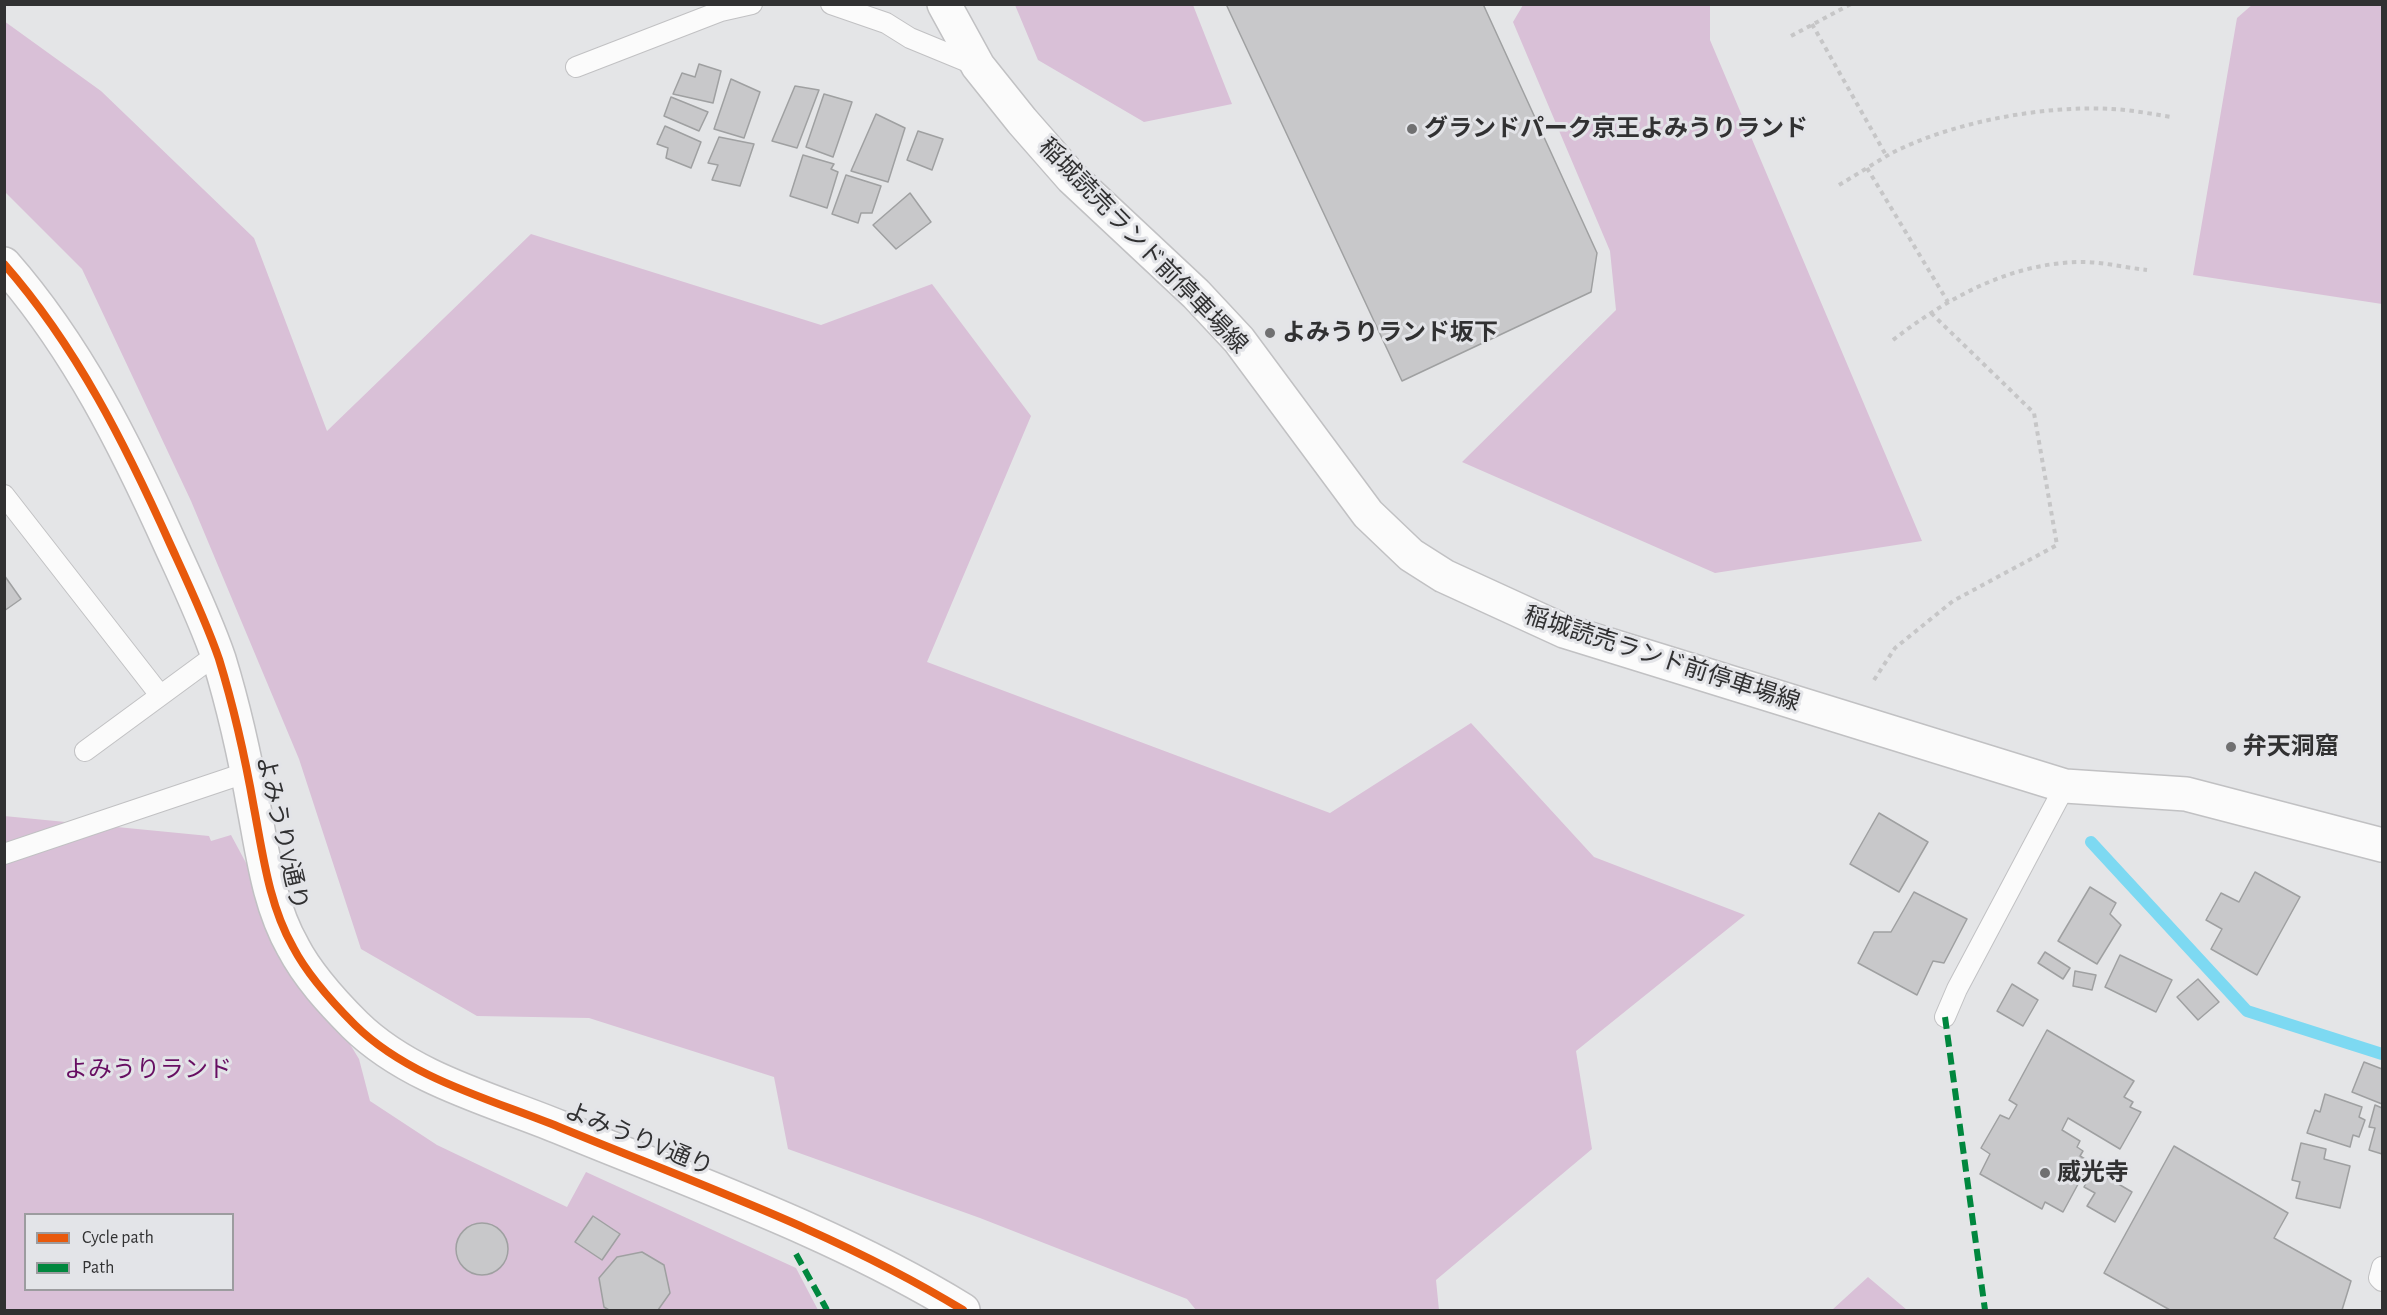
<!DOCTYPE html>
<html>
<head>
<meta charset="utf-8">
<style>
  body { margin:0 }
  #map { position:relative; width:2387px; height:1315px; overflow:hidden; background:#e4e5e7; font-family:"Alegreya Sans",sans-serif }
  canvas { display:block }
  .frame { position:absolute; inset:0; border:6px solid #313132; pointer-events:none }
  .legend { position:absolute; left:24px; top:1213px; width:210px; height:78px; box-sizing:border-box; background:#e3e4e8; border:2px solid #9c9c9f; margin:0; padding:8px 10px; list-style:none; font-size:18px; color:#313132 }
  .legend li { display:flex; align-items:center; gap:12px; height:30px }
  .legend b { width:30px; border:2px solid #9c9c9f }
</style>
</head>
<body>
<div id="map">
<canvas width="2387" height="1315"></canvas>
<div class="frame"></div>
<ul class="legend">
<li><b style="height:8px;background:#e8590c"></b>Cycle path</li>
<li><b style="height:8px;background:#00873e"></b>Path</li>
</ul>
</div>
<script>
const ctx = document.querySelector('canvas').getContext('2d');
ctx.lineJoin = 'round';
function fill(path, color) {
  ctx.fillStyle = color;
  ctx.fill(path, 'evenodd');
}
function stroke(path, color, width, dash) {
  ctx.strokeStyle = color;
  ctx.lineWidth = width;
  ctx.lineCap = dash ? 'butt' : 'round';
  ctx.setLineDash(dash || []);
  ctx.stroke(path);
}
function label(font, color, halo, rows, align = 'center') {
  ctx.font = font + ' "Alegreya Sans","Noto Sans JP",sans-serif';
  ctx.lineWidth = 6;
  ctx.setLineDash([]);
  ctx.textBaseline = 'middle';
  ctx.strokeStyle = halo;
  ctx.fillStyle = color;
  for (const [text, x, y, turn = 0] of rows) {
    ctx.save();
    ctx.translate(x, y);
    ctx.rotate((+turn || 0) * Math.PI / 180);
    ctx.textAlign = isNaN(turn) ? turn : align;
    if (halo) ctx.strokeText(text, 0, 0);
    ctx.fillText(text, 0, 0);
    ctx.restore();
  }
}
fill(new Path2D(`
  M 2253,4 L 2382,5 L 2382,304 L 2193,275 L 2237,18 Z
  M 1015,5 L 1193,5 L 1232,104 L 1144,122 L 1038,60 Z
  M 1523,5 L 1710,5 L 1710,40 L 1922,541 L 1715,573 L 1462,462 L 1616,310 L 1610,251 L 1513,22 Z
  M 4,21 L 101,91 L 254,238 L 327,431 L 531,234 L 821,325 L 932,284 L 1031,416 L 927,662 L 1330,813 L 1471,723 L 1594,857 L 1745,915 L 1576,1051 L 1592,1149 L 1436,1280 L 1439,1310 L 1196,1310 L 1187,1299 L 980,1218 L 788,1149 L 774,1077 L 589,1018 L 477,1016 L 361,949 L 299,759 L 191,501 L 82,269 L 5,192 Z
  M 4,816 L 209,836 L 211,841 L 231,835 L 294,952 L 359,1059 L 370,1101 L 437,1145 L 567,1207 L 586,1172 L 796,1268 L 818,1310 L 5,1310 ZM 26,1214 L 232,1214 L 232,1290 L 26,1290 Z
  M 1868,1277 L 1907,1310 L 1832,1310 Z`), '#d9c0d7');
stroke(new Path2D(`
  M 2091,842 L 2247,1011 L 2382,1054`), '#7dd9f2', 12);
const building = new Path2D(`
  M 1226,4 L 1483,4 L 1597,253 L 1591,292 L 1402,381 Z
  M 699,64 L 721,71 L 713,103 L 673,94 L 682,73 L 695,77 Z
  M 731,79 L 760,92 L 744,138 L 714,129 Z
  M 795,86 L 819,90 L 797,148 L 772,141 Z
  M 824,94 L 852,102 L 833,157 L 806,147 Z
  M 671,97 L 708,112 L 699,131 L 664,116 Z
  M 876,114 L 905,128 L 888,182 L 851,171 Z
  M 665,126 L 701,142 L 691,168 L 666,158 L 668,148 L 657,144 Z
  M 918,131 L 943,139 L 932,170 L 907,160 Z
  M 719,137 L 754,144 L 740,186 L 712,180 L 718,165 L 708,163 Z
  M 803,155 L 834,164 L 831,169 L 838,172 L 827,208 L 790,196 Z
  M 846,175 L 881,186 L 872,213 L 861,213 L 858,223 L 832,214 Z
  M 910,193 L 931,222 L 896,249 L 873,225 Z
  M 4,575 L 21,599 L 4,611 Z
  M 1879,813 L 1928,842 L 1899,892 L 1850,864 Z
  M 2255,872 L 2300,897 L 2257,975 L 2211,949 L 2222,929 L 2206,920 L 2221,893 L 2239,902 Z
  M 2090,887 L 2116,903 L 2110,914 L 2121,925 L 2097,964 L 2058,941 Z
  M 1914,892 L 1967,919 L 1944,963 L 1933,961 L 1917,995 L 1858,963 L 1874,932 L 1891,932 Z
  M 2045,952 L 2070,968 L 2063,979 L 2038,963 Z
  M 2120,955 L 2172,980 L 2156,1012 L 2105,987 Z
  M 2075,971 L 2096,975 L 2092,990 L 2073,986 Z
  M 2198,979 L 2219,1002 L 2198,1020 L 2177,997 Z
  M 2012,984 L 2038,1000 L 2023,1026 L 1997,1011 Z
  M 2047,1030 L 2134,1081 L 2124,1097 L 2133,1102 L 2130,1107 L 2141,1112 L 2120,1149 L 2068,1118 L 2062,1130 L 2080,1141 L 2077,1147 L 2083,1151 L 2080,1156 L 2090,1162 L 2063,1212 L 2045,1202 L 2042,1209 L 1980,1174 L 1990,1154 L 1981,1148 L 2000,1115 L 2009,1119 L 2017,1105 L 2009,1100 Z
  M 2364,1062 L 2382,1069 L 2382,1104 L 2352,1092 Z
  M 2325,1094 L 2362,1107 L 2359,1117 L 2365,1120 L 2359,1137 L 2353,1135 L 2350,1147 L 2307,1133 L 2315,1110 L 2320,1112 Z
  M 2375,1105 L 2382,1108 L 2382,1154 L 2369,1150 L 2375,1128 L 2369,1127 Z
  M 2301,1143 L 2326,1149 L 2324,1159 L 2350,1166 L 2340,1208 L 2296,1198 L 2300,1182 L 2292,1180 Z
  M 2174,1146 L 2288,1213 L 2274,1238 L 2351,1281 L 2342,1310 L 2170,1310 L 2104,1273 Z
  M 2093,1169 L 2132,1192 L 2115,1222 L 2087,1206 L 2095,1193 L 2084,1187 Z
  M 593,1216 L 620,1234 L 602,1260 L 575,1242 Z
  M456 1249a26 26 0 1 1 52 0a26 26 0 1 1-52 0Z
  M 642,1252 L 664,1265 L 670,1293 L 658,1310 L 609,1310 L 604,1307 L 599,1278 L 617,1257 Z`);
fill(building, '#c8c8ca');
stroke(building, '#9fa0a1', 1.5);
const service = new Path2D(`
  M 831,4 L 886,23 L 910,38 L 978,66
  M 576,67 L 721,11 L 752,4
  M 4,495 L 160,695
  M 85,751 L 217,654
  M 4,854 L 248,772
  M 1945,1017 L 1957,989 L 2065,786
  M 2382,1267 L 2379,1278 L 2382,1281`);
const tertiary = new Path2D(`
  M 4,264 C 77,347 126,446 171,546 C 188,583 206,621 219,659 C 234,708 245,757 254,808 C 263,855 269,905 293,947 C 308,976 332,1002 355,1025 C 409,1078 490,1099 559,1127 C 695,1183 837,1233 963,1310`);
const secondary = new Path2D(`
  M 944,4 L 978,66 L 1022,121 L 1072,178 L 1196,294 L 1239,340 L 1368,514 L 1411,555 L 1444,576 L 1564,631 L 2065,786 L 2186,794 L 2382,845`);
stroke(service, '#c1c1c3', 22);
stroke(tertiary, '#c1c1c3', 36);
stroke(secondary, '#c1c1c3', 36);
stroke(new Path2D(`
  M 1812,24 L 1887,157
  M 1791,36 L 1851,4
  M 1867,168 L 1948,302
  M 1839,185 C 1856,175 1873,164 1890,154 C 1951,122 2044,105 2112,109 C 2132,110 2152,114 2171,117
  M 1893,340 C 1950,296 2014,261 2087,262 C 2107,263 2128,268 2147,270
  M 1874,680 L 1895,648 L 1953,601 L 2057,545 L 2034,413 L 1930,312`), '#c6c6c7', 4, [4.5, 4.5]);
stroke(service, '#fbfbfb', 20);
stroke(tertiary, '#fbfbfb', 33);
stroke(secondary, '#fbfbfb', 33);
stroke(new Path2D(`
  M 1945,1017 L 1985,1310
  M 796,1254 L 827,1310`), '#00873e', 6, [12, 6]);
stroke(new Path2D(`
  M 4,264 C 77,347 126,446 171,546 C 188,583 206,621 219,659 C 234,708 245,757 254,808 C 263,855 269,905 293,947 C 308,976 332,1002 355,1025 C 409,1078 490,1099 559,1127 C 695,1183 837,1233 963,1310`), '#e8590c', 8);
for (const [x, y, r, color] of [
  [1412,129,6,"#707071"],
  [1270,333,6,"#707071"],
  [2231,747,6,"#707071"],
  [2045,1173,6,"#707071"]
]) {
  const dot = new Path2D();
  dot.arc(x, y, r, 0, 2 * Math.PI);
  ctx.fillStyle = color;
  ctx.fill(dot);
  stroke(dot, '#e3e4e8', 2);
}
label('bold 24px', '#313132', '#e3e4e8', [
  ["グランドパーク京王よみうりランド",1424,129],
  ["よみうりランド坂下",1282,333],
  ["弁天洞窟",2243,747],
  ["威光寺",2057,1173]
], 'left');
label('24px', '#313132', '#e3e4e8', [
  ["稲城読売ランド前停車場線",1143,246,46],
  ["稲城読売ランド前停車場線",1662,659,18],
  ["よみうりV通り",282,833,77],
  ["よみうりV通り",639,1139,22]
]);
label('24px', '#670e62', '#e3e4e8', [
  ["よみうりランド",148,1070]
]);
</script>
</body>
</html>
